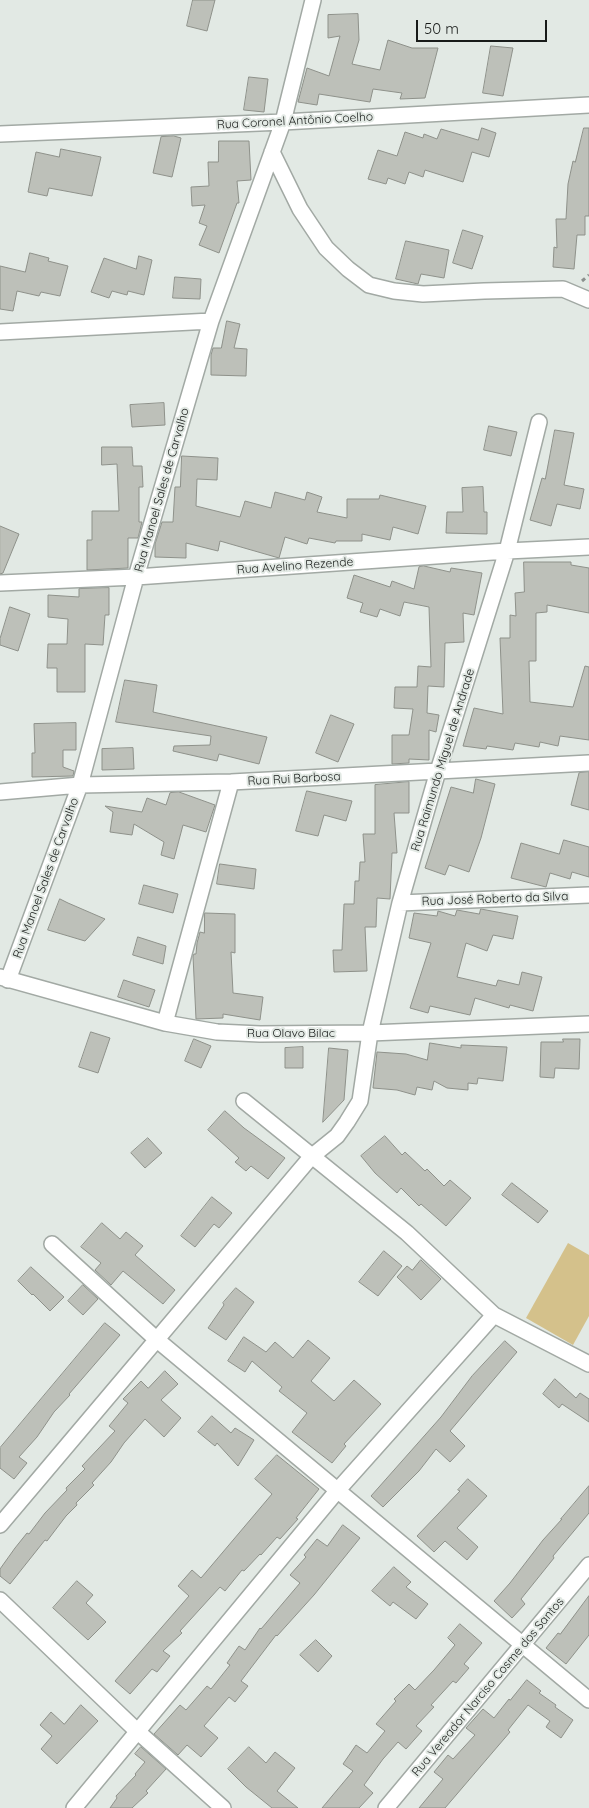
<!DOCTYPE html>
<html>
<head>
<meta charset="utf-8">
<style>
  body { margin:0 }
  #map { position:relative; width:589px; height:1808px; overflow:hidden; background:#e2e9e4; font-family:Quicksand,sans-serif }
  canvas { display:block }
  .scale { position:absolute; left:416px; top:20px; width:131px; height:22px; box-sizing:border-box; border:2px solid #181b19; border-top:0; padding-left:6px; font-size:15px; line-height:18px; white-space:nowrap; color:#181b19; -webkit-text-stroke:4px #e2e9e4; paint-order:stroke }
</style>
</head>
<body>
<div id="map">
<canvas width="589" height="1808"></canvas>
<div class="scale">50 m</div>
</div>
<script>
const ctx = document.querySelector('canvas').getContext('2d');
ctx.lineJoin = 'round';
function fill(path, color) {
  ctx.fillStyle = color;
  ctx.fill(path, 'evenodd');
}
function stroke(path, color, width, dash) {
  ctx.strokeStyle = color;
  ctx.lineWidth = width;
  ctx.lineCap = dash ? 'butt' : 'round';
  ctx.setLineDash(dash || []);
  ctx.stroke(path);
}
function label(font, color, halo, rows, align = 'center') {
  ctx.font = font + ' Quicksand,sans-serif';
  ctx.lineWidth = 4;
  ctx.setLineDash([]);
  ctx.textBaseline = 'middle';
  ctx.strokeStyle = halo;
  ctx.fillStyle = color;
  for (const [text, x, y, turn = 0] of rows) {
    ctx.save();
    ctx.translate(x, y);
    ctx.rotate((+turn || 0) * Math.PI / 180);
    ctx.textAlign = isNaN(turn) ? turn : align;
    if (halo) ctx.strokeText(text, 0, 0);
    ctx.fillText(text, 0, 0);
    ctx.restore();
  }
}
fill(new Path2D(`
  M 568,1243 L 589,1255 L 589,1316 L 573,1345 L 526,1318 Z`), '#d4c18b');
const building = new Path2D(`
  M 193,0 L 215,0 L 207,31 L 187,26 Z
  M 358,14 L 359,40 L 352,64 L 380,70 L 388,40 L 412,48 L 438,48 L 425,98 L 400,99 L 402,93 L 373,89 L 370,102 L 319,94 L 317,105 L 298,102 L 307,68 L 329,76 L 340,36 L 328,38 L 328,15 Z
  M 491,46 L 513,48 L 503,96 L 483,93 Z
  M 249,77 L 268,79 L 264,112 L 244,110 Z
  M 482,128 L 496,133 L 489,157 L 472,152 L 463,182 L 425,170 L 423,177 L 409,172 L 405,184 L 388,178 L 386,184 L 368,179 L 378,150 L 397,156 L 405,132 L 423,138 L 424,134 L 437,139 L 441,129 L 478,140 Z
  M 584,128 L 589,128 L 589,216 L 585,216 L 585,235 L 577,235 L 574,269 L 553,267 L 554,247 L 557,248 L 556,219 L 566,219 L 568,184 L 573,161 L 575,162 Z
  M 174,136 L 181,138 L 172,177 L 153,173 L 161,137 Z
  M 219,141 L 249,141 L 251,180 L 237,181 L 239,203 L 237,203 L 219,253 L 199,245 L 207,226 L 199,223 L 205,205 L 192,206 L 191,187 L 209,186 L 208,162 L 218,162 Z
  M 61,149 L 101,157 L 92,196 L 49,188 L 47,196 L 28,192 L 36,152 L 59,157 Z
  M 463,230 L 483,236 L 472,269 L 453,263 Z
  M 406,241 L 449,250 L 444,278 L 421,274 L 418,284 L 396,279 Z
  M 30,253 L 49,258 L 48,261 L 68,266 L 60,296 L 41,292 L 39,296 L 17,291 L 13,311 L 0,309 L 0,266 L 25,272 Z
  M 139,256 L 152,260 L 144,295 L 128,291 L 127,295 L 112,291 L 109,298 L 91,292 L 104,258 L 136,269 Z
  M 175,277 L 201,279 L 200,299 L 173,298 Z
  M 227,321 L 240,324 L 234,348 L 247,349 L 246,376 L 211,375 L 211,355 L 213,348 L 221,348 Z
  M 164,403 L 165,425 L 132,427 L 130,405 Z
  M 489,426 L 517,432 L 511,456 L 484,450 Z
  M 555,430 L 574,433 L 564,485 L 584,489 L 580,509 L 557,504 L 551,526 L 530,520 L 542,478 L 545,479 Z
  M 102,447 L 132,447 L 133,466 L 142,466 L 143,487 L 139,487 L 139,522 L 142,522 L 138,538 L 128,538 L 128,568 L 87,570 L 87,540 L 92,540 L 92,511 L 119,511 L 117,464 L 102,465 Z
  M 182,456 L 218,458 L 217,480 L 197,479 L 196,506 L 240,517 L 245,501 L 271,508 L 275,492 L 305,500 L 307,492 L 322,497 L 317,512 L 347,518 L 347,499 L 379,499 L 380,495 L 426,506 L 418,534 L 393,527 L 390,540 L 362,534 L 362,541 L 336,541 L 335,543 L 309,538 L 307,544 L 285,537 L 279,558 L 220,541 L 218,551 L 186,543 L 186,558 L 155,557 L 155,544 L 162,522 L 173,522 L 175,487 L 180,487 Z
  M 483,487 L 484,512 L 487,512 L 487,534 L 446,533 L 447,512 L 463,512 L 462,488 Z
  M 0,526 L 19,534 L 3,573 L 0,574 Z
  M 524,562 L 571,562 L 571,565 L 589,568 L 589,613 L 547,605 L 547,612 L 536,613 L 536,661 L 529,661 L 530,702 L 573,707 L 585,666 L 589,667 L 589,740 L 560,736 L 558,746 L 540,742 L 539,747 L 515,743 L 513,750 L 487,746 L 486,749 L 463,746 L 474,708 L 503,714 L 500,638 L 510,638 L 510,615 L 516,616 L 515,593 L 524,592 Z
  M 424,566 L 450,572 L 451,568 L 482,573 L 474,615 L 463,613 L 464,642 L 445,643 L 444,687 L 428,686 L 427,713 L 439,715 L 436,732 L 429,730 L 429,760 L 409,759 L 409,763 L 392,764 L 392,735 L 409,735 L 413,709 L 394,708 L 395,687 L 417,687 L 418,666 L 431,667 L 429,607 L 404,602 L 400,616 L 380,609 L 377,617 L 360,612 L 363,603 L 347,598 L 354,575 L 390,587 L 392,581 L 414,589 L 419,567 Z
  M 109,588 L 109,615 L 105,615 L 103,645 L 85,644 L 85,692 L 57,692 L 57,668 L 47,668 L 48,644 L 67,644 L 68,619 L 48,617 L 48,595 L 79,597 L 79,589 Z
  M 10,607 L 30,614 L 18,651 L 0,645 L 0,639 Z
  M 125,680 L 157,685 L 153,712 L 267,737 L 259,764 L 219,754 L 217,761 L 173,751 L 174,746 L 210,745 L 211,736 L 116,722 Z
  M 331,715 L 354,724 L 338,762 L 316,753 Z
  M 76,723 L 76,750 L 63,750 L 63,767 L 74,771 L 73,776 L 32,777 L 32,753 L 35,753 L 34,724 Z
  M 133,748 L 134,769 L 102,770 L 102,749 Z
  M 589,772 L 589,810 L 571,805 L 579,773 Z
  M 476,779 L 495,784 L 481,838 L 469,872 L 449,865 L 445,875 L 425,868 L 451,787 L 473,793 Z
  M 409,782 L 409,813 L 394,813 L 397,853 L 392,853 L 390,899 L 377,898 L 376,927 L 365,927 L 367,971 L 334,972 L 333,950 L 342,950 L 344,904 L 354,904 L 355,881 L 359,881 L 360,862 L 365,862 L 363,834 L 375,834 L 375,785 Z
  M 307,791 L 352,801 L 346,821 L 324,815 L 318,836 L 296,831 Z
  M 179,792 L 215,805 L 206,832 L 183,825 L 174,859 L 161,855 L 164,842 L 134,824 L 132,835 L 110,832 L 113,812 L 105,806 L 142,812 L 147,798 L 166,805 L 170,793 Z
  M 564,840 L 589,847 L 589,877 L 572,872 L 570,879 L 550,873 L 546,887 L 511,878 L 521,843 L 559,854 Z
  M 220,864 L 256,869 L 254,889 L 217,884 Z
  M 144,885 L 178,894 L 173,913 L 139,904 Z
  M 60,899 L 68,903 L 105,919 L 85,941 L 48,930 Z
  M 481,909 L 518,916 L 513,939 L 493,935 L 487,951 L 466,943 L 457,977 L 496,986 L 498,980 L 519,985 L 522,972 L 542,977 L 533,1011 L 510,1005 L 509,1008 L 475,998 L 470,1015 L 430,1006 L 428,1013 L 410,1008 L 431,943 L 409,938 L 414,913 L 437,916 L 438,911 L 455,916 L 457,910 L 479,914 Z
  M 205,913 L 235,914 L 235,953 L 231,952 L 233,993 L 263,997 L 260,1020 L 223,1014 L 223,1018 L 196,1019 L 193,956 L 194,954 L 196,954 L 197,943 L 200,932 L 204,933 Z
  M 138,937 L 166,946 L 163,964 L 133,955 Z
  M 124,980 L 155,990 L 149,1007 L 118,997 Z
  M 91,1032 L 110,1038 L 98,1073 L 79,1067 Z
  M 194,1039 L 211,1046 L 201,1068 L 185,1061 Z
  M 563,1039 L 580,1039 L 579,1069 L 555,1068 L 554,1078 L 540,1077 L 541,1042 L 563,1042 Z
  M 430,1043 L 461,1048 L 461,1045 L 507,1047 L 503,1081 L 478,1078 L 477,1084 L 468,1083 L 468,1090 L 447,1088 L 434,1081 L 432,1090 L 417,1087 L 415,1095 L 397,1090 L 373,1088 L 377,1052 L 406,1054 L 427,1060 Z
  M 303,1047 L 303,1068 L 285,1068 L 285,1048 Z
  M 329,1048 L 348,1050 L 344,1100 L 323,1122 Z
  M 225,1111 L 244,1128 L 285,1158 L 268,1179 L 251,1166 L 246,1171 L 235,1162 L 239,1158 L 208,1130 Z
  M 385,1136 L 402,1155 L 405,1152 L 425,1171 L 427,1169 L 444,1186 L 450,1180 L 471,1198 L 446,1226 L 421,1204 L 419,1206 L 401,1188 L 397,1193 L 375,1173 L 361,1156 Z
  M 148,1138 L 162,1153 L 145,1168 L 131,1153 Z
  M 512,1183 L 548,1211 L 538,1223 L 502,1195 Z
  M 212,1197 L 232,1213 L 219,1228 L 214,1224 L 195,1247 L 181,1236 Z
  M 102,1223 L 120,1239 L 126,1232 L 143,1246 L 135,1255 L 175,1290 L 163,1304 L 123,1271 L 111,1285 L 95,1270 L 101,1263 L 81,1247 Z
  M 384,1251 L 402,1266 L 378,1296 L 359,1282 Z
  M 421,1260 L 441,1279 L 421,1300 L 397,1277 L 407,1266 L 412,1270 Z
  M 31,1267 L 64,1297 L 50,1311 L 33,1294 L 32,1295 L 18,1281 Z
  M 83,1285 L 98,1299 L 83,1315 L 68,1301 Z
  M 236,1288 L 254,1302 L 226,1340 L 208,1328 L 224,1305 L 223,1303 Z
  M 105,1323 L 120,1335 L 69,1394 L 70,1395 L 54,1412 L 37,1437 L 19,1457 L 27,1463 L 14,1479 L 0,1468 L 0,1448 Z
  M 244,1337 L 266,1352 L 275,1342 L 293,1358 L 308,1340 L 330,1358 L 311,1381 L 334,1401 L 354,1380 L 381,1404 L 344,1444 L 346,1446 L 332,1463 L 292,1432 L 307,1413 L 279,1391 L 282,1387 L 252,1361 L 245,1372 L 228,1361 Z
  M 505,1341 L 517,1352 L 450,1431 L 465,1446 L 450,1462 L 436,1449 L 419,1471 L 383,1507 L 371,1496 L 441,1417 L 472,1376 Z
  M 165,1371 L 178,1384 L 161,1400 L 181,1418 L 164,1437 L 145,1419 L 124,1443 L 111,1462 L 92,1483 L 94,1485 L 76,1503 L 77,1505 L 66,1516 L 47,1541 L 45,1540 L 10,1584 L 0,1576 L 0,1569 L 15,1548 L 27,1533 L 29,1534 L 45,1513 L 67,1490 L 66,1488 L 85,1469 L 82,1466 L 115,1431 L 109,1426 L 128,1403 L 123,1399 L 141,1381 L 148,1388 Z
  M 555,1379 L 576,1398 L 580,1393 L 589,1399 L 589,1422 L 562,1404 L 559,1408 L 543,1394 Z
  M 212,1416 L 231,1433 L 235,1428 L 254,1440 L 238,1466 L 217,1443 L 215,1446 L 198,1432 Z
  M 277,1455 L 319,1489 L 296,1518 L 298,1519 L 280,1539 L 277,1537 L 261,1555 L 260,1554 L 244,1571 L 242,1570 L 225,1591 L 220,1587 L 180,1631 L 182,1633 L 163,1651 L 170,1656 L 157,1672 L 152,1669 L 130,1694 L 115,1681 L 189,1596 L 178,1586 L 192,1570 L 201,1578 L 272,1494 L 255,1479 Z
  M 468,1479 L 487,1496 L 457,1528 L 478,1547 L 467,1560 L 445,1541 L 434,1552 L 417,1536 L 460,1491 L 458,1490 Z
  M 589,1486 L 589,1513 L 553,1556 L 554,1558 L 521,1599 L 525,1604 L 512,1618 L 494,1601 L 510,1583 L 543,1540 L 562,1519 L 561,1519 Z
  M 343,1525 L 360,1538 L 314,1595 L 277,1636 L 276,1635 L 241,1681 L 248,1686 L 235,1702 L 229,1697 L 204,1726 L 218,1738 L 201,1757 L 187,1745 L 178,1755 L 154,1734 L 180,1705 L 186,1710 L 207,1686 L 211,1689 L 230,1665 L 227,1663 L 239,1646 L 245,1650 L 260,1628 L 261,1629 L 300,1583 L 290,1575 L 306,1557 L 304,1555 L 317,1539 L 327,1546 Z
  M 394,1567 L 411,1582 L 406,1587 L 428,1604 L 416,1619 L 393,1602 L 390,1606 L 372,1591 Z
  M 77,1581 L 93,1595 L 86,1603 L 106,1622 L 88,1640 L 53,1608 Z
  M 589,1596 L 589,1635 L 566,1664 L 546,1648 L 558,1633 L 560,1634 Z
  M 460,1624 L 482,1643 L 464,1664 L 469,1668 L 456,1683 L 453,1681 L 431,1705 L 434,1707 L 416,1726 L 422,1731 L 406,1749 L 398,1742 L 383,1759 L 364,1785 L 373,1793 L 359,1808 L 322,1808 L 353,1771 L 343,1764 L 356,1745 L 367,1753 L 385,1731 L 376,1724 L 396,1701 L 394,1699 L 409,1684 L 415,1690 L 434,1670 L 455,1645 L 448,1638 Z
  M 316,1640 L 332,1656 L 318,1672 L 300,1655 Z
  M 527,1680 L 541,1691 L 539,1693 L 556,1705 L 555,1707 L 573,1720 L 561,1738 L 546,1727 L 550,1721 L 528,1705 L 508,1730 L 510,1732 L 445,1808 L 419,1808 L 443,1779 L 434,1772 L 448,1755 L 453,1759 L 475,1735 L 466,1728 L 483,1709 L 494,1718 L 509,1699 L 510,1700 Z
  M 81,1705 L 98,1721 L 57,1764 L 41,1749 L 52,1736 L 40,1725 L 51,1712 L 64,1724 Z
  M 141,1747 L 166,1769 L 146,1791 L 148,1793 L 132,1808 L 110,1808 L 117,1798 L 116,1796 L 136,1775 L 135,1774 L 145,1762 L 135,1754 Z
  M 249,1747 L 266,1763 L 275,1752 L 295,1768 L 277,1791 L 298,1808 L 272,1808 L 246,1787 L 228,1769 Z`);
fill(building, '#bdc0b9');
stroke(building, '#8e918a', 1);
const minor = new Path2D(`
  M 0,134 L 283,122 L 589,105
  M 272,152 L 300,209 L 326,248 L 348,269 L 369,285 L 394,291 L 423,294 L 484,291 L 563,289 L 589,300
  M 0,332 L 211,321
  M 0,583 L 136,577 L 507,551 L 589,547
  M 0,792 L 80,785 L 231,782 L 589,763
  M 400,903 L 589,895
  M 0,977 L 165,1023 L 217,1032 L 260,1034 L 370,1033 L 589,1024
  M 8,980 L 80,785 L 136,577 L 211,321 L 283,122 L 313,0
  M 165,1023 L 231,782
  M 244,1101 L 407,1233 L 494,1315 L 589,1364
  M 52,1244 L 156,1339 L 589,1700
  M 0,1525 L 311,1157 L 337,1136 L 347,1122 L 360,1101 L 370,1033 L 400,903 L 438,771 L 507,551 L 539,422
  M 0,1600 L 137,1731 L 223,1808
  M 74,1808 L 337,1491 L 494,1315
  M 386,1808 L 589,1565`);
stroke(minor, '#a2a9a4', 18);
stroke(new Path2D(`
  M 582,281 L 589,275`), '#8b908d', 3, [4, 4]);
stroke(minor, '#fff', 15);
label('12px', '#181b19', '#e2e9e4', [
  ["Rua Coronel Antônio Coelho",295,121,-3],
  ["Rua Manoel Sales de Carvalho",162,490,-74],
  ["Rua Avelino Rezende",295,566,-4],
  ["Rua Raimundo Miguel de Andrade",443,760,-73],
  ["Rua Rui Barbosa",294,779,-3],
  ["Rua Manoel Sales de Carvalho",46,878,-70],
  ["Rua José Roberto da Silva",495,899,-2],
  ["Rua Olavo Bilac",291,1033],
  ["Rua Vereador Narciso Cosme dos Santos",488,1687,-50]
]);
</script>
</body>
</html>
